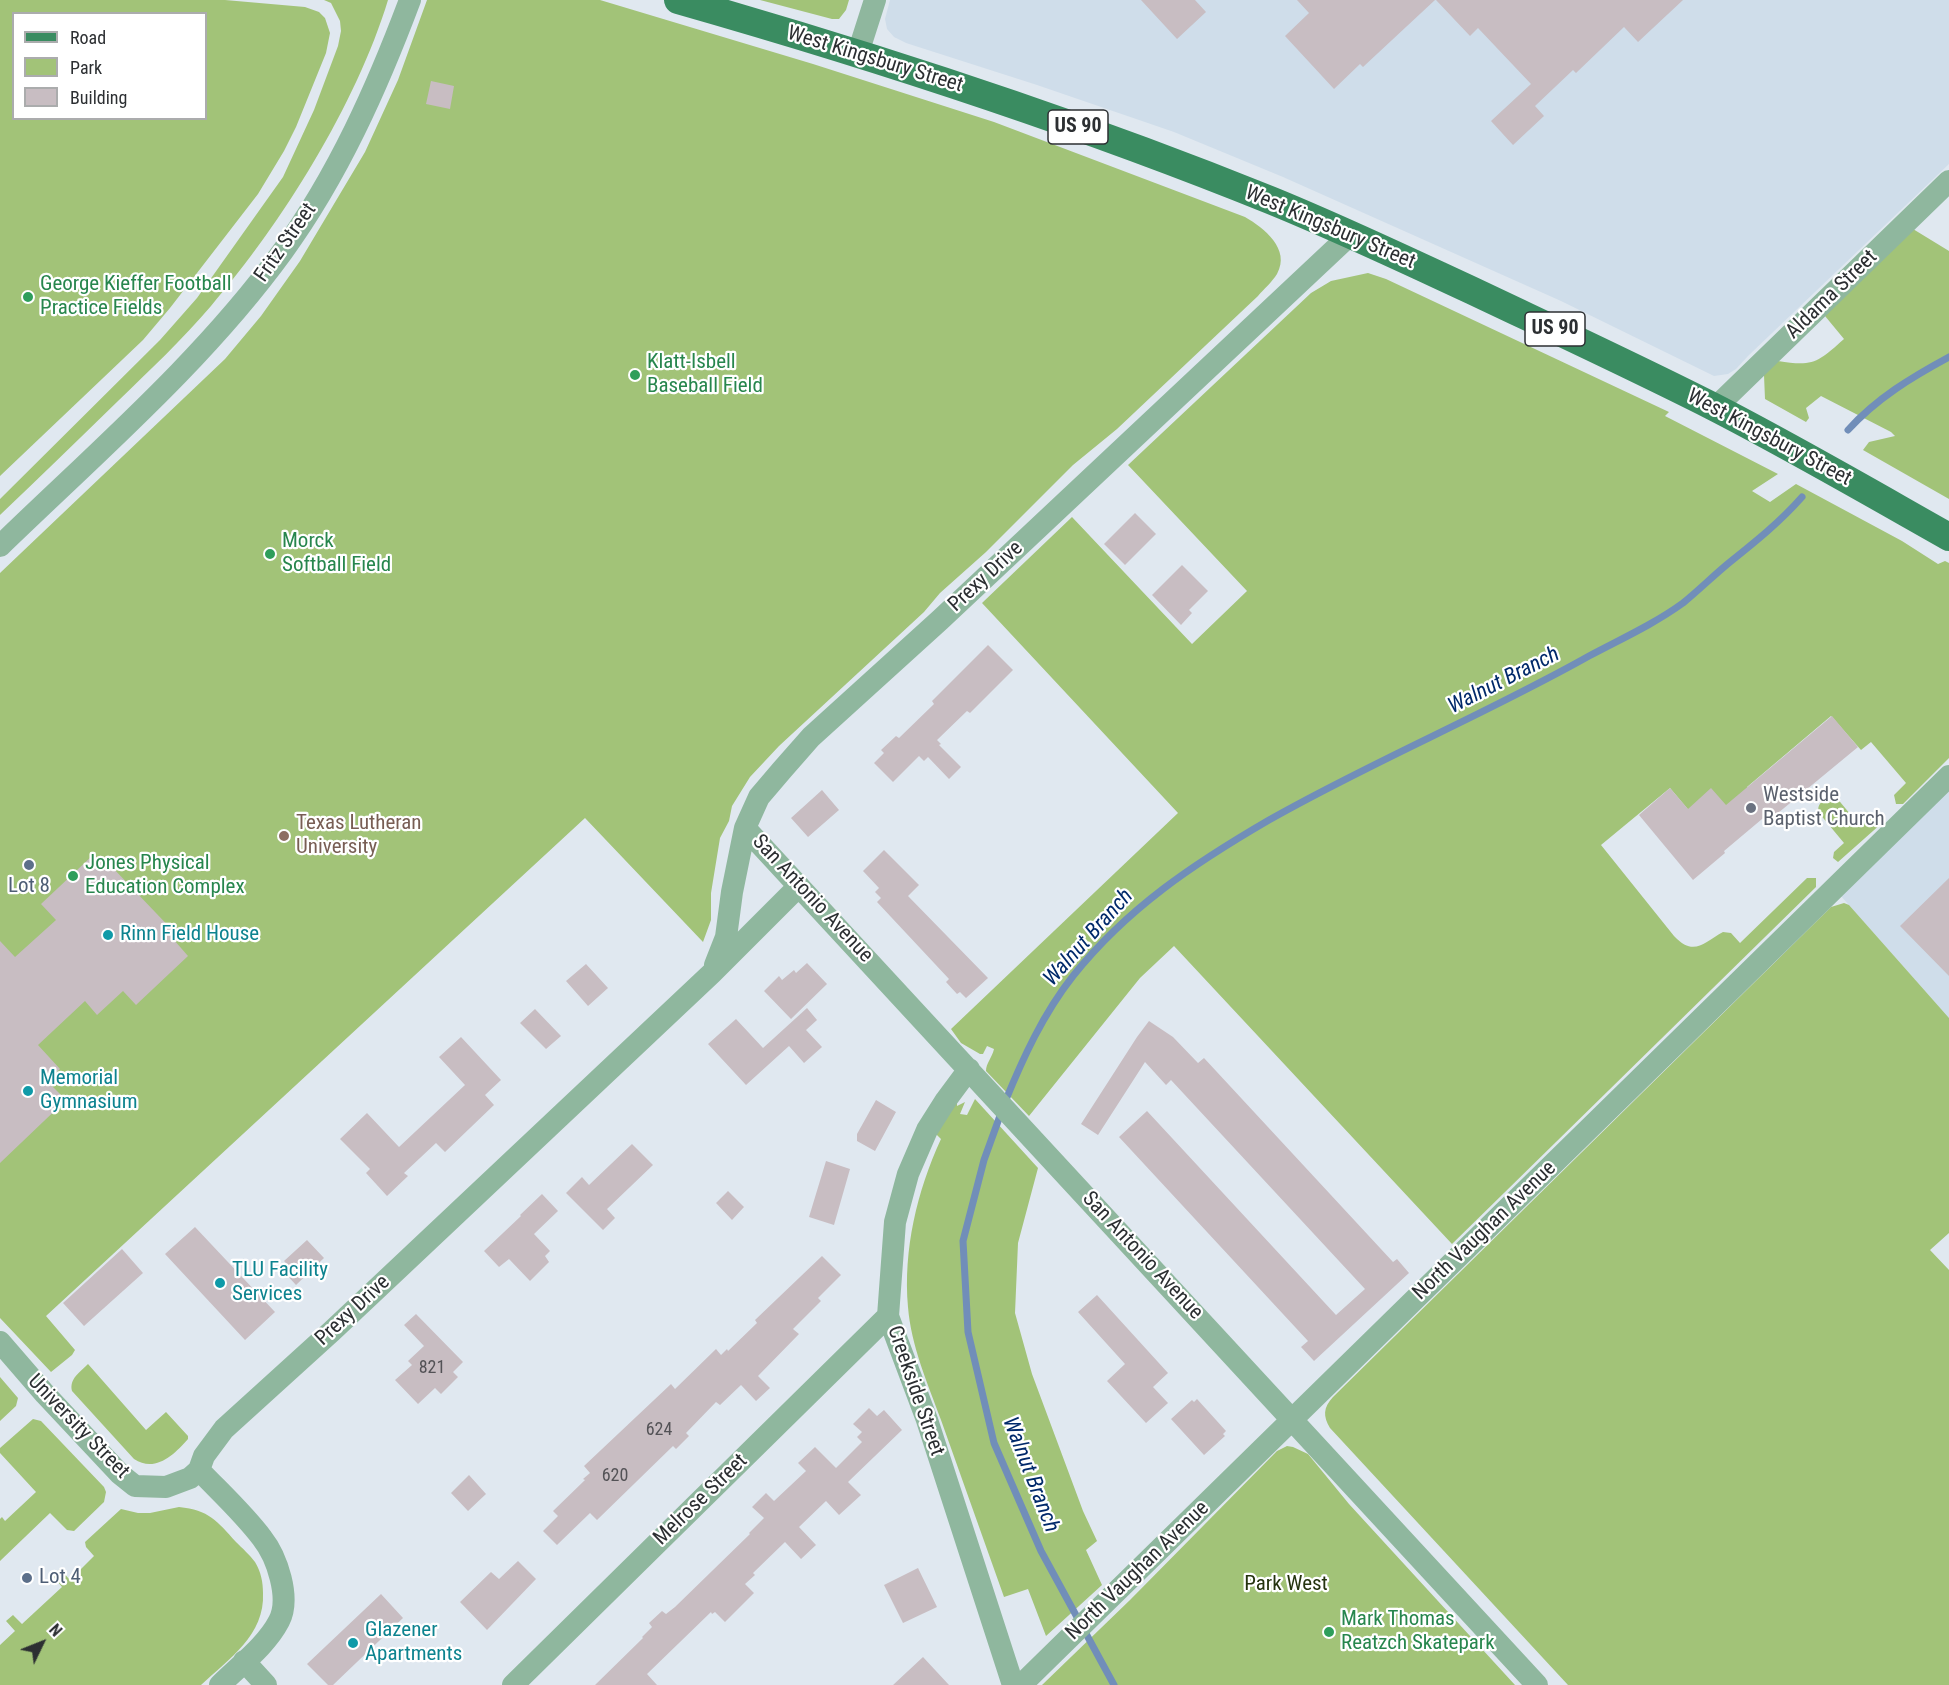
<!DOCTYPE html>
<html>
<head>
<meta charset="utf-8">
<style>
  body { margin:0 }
  #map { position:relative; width:1949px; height:1685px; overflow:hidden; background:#e0e8f0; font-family:"Roboto Condensed",sans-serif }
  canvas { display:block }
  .legend { position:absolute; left:12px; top:12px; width:195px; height:108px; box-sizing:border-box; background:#fff; border:2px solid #abacad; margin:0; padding:8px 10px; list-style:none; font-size:18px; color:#2c2f32 }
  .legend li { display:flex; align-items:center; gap:12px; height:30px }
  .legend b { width:30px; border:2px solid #abacad }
  .north { position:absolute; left:12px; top:1613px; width:60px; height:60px; -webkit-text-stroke:4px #fff; paint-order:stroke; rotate:47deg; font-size:16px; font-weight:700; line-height:24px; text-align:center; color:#2c2f32 }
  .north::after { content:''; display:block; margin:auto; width:21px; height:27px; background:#2c2f32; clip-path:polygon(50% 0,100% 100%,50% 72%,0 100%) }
</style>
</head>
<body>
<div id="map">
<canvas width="1949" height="1685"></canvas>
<ul class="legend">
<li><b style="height:8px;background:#3a8c61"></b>Road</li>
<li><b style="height:16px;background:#a2c378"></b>Park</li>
<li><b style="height:16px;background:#c8bdc2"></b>Building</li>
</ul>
<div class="north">N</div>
</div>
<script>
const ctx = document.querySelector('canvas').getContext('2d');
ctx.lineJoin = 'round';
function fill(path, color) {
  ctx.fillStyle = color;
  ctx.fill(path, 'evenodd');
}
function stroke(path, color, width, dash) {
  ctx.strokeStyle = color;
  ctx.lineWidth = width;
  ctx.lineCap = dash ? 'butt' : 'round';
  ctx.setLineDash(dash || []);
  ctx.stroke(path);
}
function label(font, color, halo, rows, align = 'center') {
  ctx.font = font + ' "Roboto Condensed",sans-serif';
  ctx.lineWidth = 4.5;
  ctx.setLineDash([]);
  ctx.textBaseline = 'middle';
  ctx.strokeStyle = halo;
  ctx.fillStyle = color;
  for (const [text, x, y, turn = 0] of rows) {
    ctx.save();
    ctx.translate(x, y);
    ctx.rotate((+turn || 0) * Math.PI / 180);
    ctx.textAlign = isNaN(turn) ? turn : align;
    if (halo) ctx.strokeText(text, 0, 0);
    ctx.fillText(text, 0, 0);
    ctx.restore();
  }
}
fill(new Path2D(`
  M 890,0 L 1949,0 L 1949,164 L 1748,356 L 1736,369 L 1728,374 L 1714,376 L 1561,301 L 1283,177 L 1174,132 L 1037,85 L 906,43 L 894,37 L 887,29 L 885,19 Z
  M 1949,790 L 1949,1018 L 1840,895 Z`), '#cfddea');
fill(new Path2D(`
  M 0,0 L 225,0 L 305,7 L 319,12 L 325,18 L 330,33 L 326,53 L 296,127 L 284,151 L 258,194 L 170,308 L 143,340 L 0,476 ZM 14,14 L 206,14 L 206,118 L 14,118 Z
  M 324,0 L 388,0 C 356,105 282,223 211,306 C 182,340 150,370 118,401 C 79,439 40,477 0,515 L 0,499 L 160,340 L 197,298 L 283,177 L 314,110 L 338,46 L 341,31 L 340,21 L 331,3 Z
  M 427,0 L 600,0 L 813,64 L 994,122 L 1245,217 C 1264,228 1291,249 1277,274 C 1272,282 1264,289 1258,296 L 1117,429 L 1073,465 L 986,552 L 940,593 L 924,612 L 779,746 L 750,777 L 732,806 L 729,821 L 720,838 L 711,893 L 711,920 L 703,942 L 585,818 L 46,1316 L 75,1350 L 72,1355 L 51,1372 L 0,1318 L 0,573 L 225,359 L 261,316 L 300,261 L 365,152 L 398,80 Z
  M 760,0 L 849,0 L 846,10 L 839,19 L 832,19 Z
  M 1913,229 L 1949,251 L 1949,499 L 1863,450 L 1869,442 L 1895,436 L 1891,432 L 1821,396 L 1806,408 L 1809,418 L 1806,422 L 1765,399 L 1764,375 L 1778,361 C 1814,367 1818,362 1844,339 L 1825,316 Z
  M 1368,273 L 1386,279 L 1669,412 L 1665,416 L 1778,474 L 1752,491 L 1770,502 L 1796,484 L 1902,541 L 1938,564 L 1945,561 L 1949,563 L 1949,758 L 1903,804 L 1896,804 L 1894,795 L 1906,783 L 1871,742 L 1861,750 L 1831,716 L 1747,787 L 1749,790 L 1718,845 L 1670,788 L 1601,845 L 1674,936 C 1694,957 1703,943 1723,932 L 1731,933 L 1740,943 L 1807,878 L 1816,878 L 1816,887 L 1452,1244 L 1174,946 L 1140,978 L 1029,1116 L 986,1071 C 986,1063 992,1058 994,1049 L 987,1046 L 983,1054 L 980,1054 L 961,1043 L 951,1029 L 1178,813 L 982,603 L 1072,517 L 1192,644 L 1247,591 L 1128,465 L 1311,293 L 1331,281 Z
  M 1829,796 L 1836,797 L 1860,826 L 1873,815 L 1876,815 L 1882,820 L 1882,823 L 1838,862 L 1833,858 L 1834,852 L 1844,843 L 1819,813 C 1816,804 1823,801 1829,796 Z
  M 1844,903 L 1849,905 L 1949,1018 L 1949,1233 L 1930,1250 L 1949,1270 L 1949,1685 L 1568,1685 L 1330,1428 C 1323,1416 1323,1408 1333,1397 L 1831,907 Z
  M 957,1098 L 957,1106 L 965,1102 L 960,1114 L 967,1115 L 975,1099 L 1038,1168 L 1018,1243 L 1015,1313 L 1032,1374 L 1083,1511 L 1097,1541 L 1086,1550 L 1102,1585 L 1046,1636 L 1028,1589 L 1004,1597 C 983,1538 962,1479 941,1420 C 928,1384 911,1346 908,1307 C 903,1250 917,1191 941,1139 L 935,1133 Z
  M 88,1364 L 146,1430 L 166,1412 L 188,1436 L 188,1439 C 174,1455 155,1473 134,1459 L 72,1391 C 69,1379 80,1372 88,1364 Z
  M 0,1377 L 18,1398 L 16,1406 L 0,1421 Z
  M 33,1419 L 41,1421 L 104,1487 L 106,1492 L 104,1502 L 74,1531 L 67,1530 L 50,1513 L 0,1561 L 0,1519 L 2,1517 L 5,1521 L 36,1492 L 0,1453 L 0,1448 Z
  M 1287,1446 L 1293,1447 L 1308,1454 L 1349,1504 L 1515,1685 L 1042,1685 L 1130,1600 L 1277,1451 Z
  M 179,1507 C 209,1510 217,1521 236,1542 C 242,1548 250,1555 255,1562 C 261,1572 263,1582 263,1593 C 265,1635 229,1659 201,1685 L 0,1685 L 0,1645 L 15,1631 L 6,1621 L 13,1615 L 22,1624 L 62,1587 L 53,1576 L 60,1569 L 70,1580 L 94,1556 L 86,1547 L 85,1542 L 121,1509 L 138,1513 L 150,1513 Z`), '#a2c378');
stroke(new Path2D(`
  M 1848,430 C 1877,398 1912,377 1949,357
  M 1005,1102 C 1023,1058 1043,1014 1073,976 C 1127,908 1195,863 1269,820 C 1373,761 1484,715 1589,656 C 1621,639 1654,624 1683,603 C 1699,590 1714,575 1730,562 C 1755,542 1780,522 1802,497
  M 1001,1113 L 984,1160 L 963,1241 L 968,1332 L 994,1443 L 1041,1551 L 1114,1685`), '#718eb9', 7);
fill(new Path2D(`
  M 1141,0 L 1195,0 L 1206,12 L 1177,39 Z
  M 1297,0 L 1435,0 L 1363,67 L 1360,64 L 1334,89 L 1285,36 L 1309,13 Z
  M 1436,0 L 1683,0 L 1638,42 L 1624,27 L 1576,73 L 1573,70 L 1535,106 L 1544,116 L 1513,145 L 1491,121 L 1531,84 L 1478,28 L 1470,36 Z
  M 431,81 L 454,86 L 450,109 L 426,104 Z
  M 1135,513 L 1156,534 L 1125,565 L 1104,544 Z
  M 1182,565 L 1208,591 L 1189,610 L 1192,613 L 1181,625 L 1152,595 Z
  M 988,645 L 1013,670 L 970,713 L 967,711 L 937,740 L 941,744 L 939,745 L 961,767 L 949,779 L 928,757 L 924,761 L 919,756 L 893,782 L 874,763 L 884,753 L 881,750 L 896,736 L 899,738 L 934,704 L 932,701 Z
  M 1832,716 L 1858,747 L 1772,818 L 1768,814 L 1724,851 L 1725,853 L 1693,880 L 1639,815 L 1670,788 L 1688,809 L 1711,788 L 1726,805 Z
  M 822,790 L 839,810 L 808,837 L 791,818 Z
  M 884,850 L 919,885 L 908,896 L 988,978 L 966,998 L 960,992 L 957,994 L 946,982 L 949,979 L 877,902 L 881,898 L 875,892 L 879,888 L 863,871 Z
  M 93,855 L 108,871 L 112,867 L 178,936 L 174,940 L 188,956 L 136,1005 L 123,991 L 97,1015 L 85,1001 L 38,1045 L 60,1069 L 47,1081 L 66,1100 L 0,1163 L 0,941 L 15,957 L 56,920 L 41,904 Z
  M 1949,878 L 1949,976 L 1900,926 Z
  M 807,963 L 827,984 L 791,1019 L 764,991 L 779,976 L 782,980 L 794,970 L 796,973 Z
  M 586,964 L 608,988 L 588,1006 L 566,981 Z
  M 807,1008 L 817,1020 L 806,1030 L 822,1047 L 804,1063 L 789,1046 L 746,1085 L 708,1044 L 736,1019 L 763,1048 Z
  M 535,1009 L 561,1036 L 546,1049 L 520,1023 Z
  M 1149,1021 L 1173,1037 L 1198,1063 L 1204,1058 L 1393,1262 L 1397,1259 L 1409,1273 L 1314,1361 L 1301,1347 L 1308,1341 L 1119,1137 L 1147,1111 L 1336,1315 L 1365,1289 L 1171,1080 L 1166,1085 L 1145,1062 L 1098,1135 L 1081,1124 L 1137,1037 Z
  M 461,1037 L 501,1080 L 485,1095 L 494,1105 L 445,1152 L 436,1143 L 404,1173 L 408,1176 L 387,1196 L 366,1173 L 370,1169 L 340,1139 L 367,1113 L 399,1147 L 465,1085 L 439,1057 Z
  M 876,1100 L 896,1112 L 875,1151 L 857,1141 L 857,1134 Z
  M 632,1144 L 653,1165 L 607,1209 L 615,1218 L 603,1230 L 566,1193 L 582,1177 L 589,1185 Z
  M 826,1161 L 850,1169 L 834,1225 L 809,1217 Z
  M 728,1191 L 744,1207 L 732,1220 L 716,1203 Z
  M 542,1194 L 558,1211 L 534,1234 L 550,1251 L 545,1256 L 549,1262 L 530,1281 L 509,1259 L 499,1267 L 484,1251 L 521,1216 L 520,1215 Z
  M 195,1227 L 275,1312 L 245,1340 L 165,1254 Z
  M 307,1240 L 324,1258 L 296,1285 L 284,1272 L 289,1266 L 284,1261 Z
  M 122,1249 L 143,1273 L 84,1326 L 63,1303 Z
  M 822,1256 L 841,1275 L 818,1298 L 821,1301 L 793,1329 L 799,1334 L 758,1376 L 770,1388 L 756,1401 L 741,1385 L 720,1405 L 716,1402 L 686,1433 L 689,1436 L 676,1449 L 673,1446 L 597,1520 L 590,1513 L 557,1545 L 543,1531 L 558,1516 L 553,1511 L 585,1480 L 583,1479 L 590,1473 L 584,1466 L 671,1384 L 675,1389 L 716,1349 L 721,1355 L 727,1349 L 728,1351 L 757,1323 L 755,1320 Z
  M 1097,1295 L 1168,1373 L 1153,1387 L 1168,1403 L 1146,1423 L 1107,1381 L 1125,1364 L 1078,1312 Z
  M 416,1314 L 463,1362 L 453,1372 L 458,1377 L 441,1394 L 435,1388 L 418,1404 L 395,1380 L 412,1365 L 408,1361 L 424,1346 L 404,1325 Z
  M 1197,1399 L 1226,1431 L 1223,1434 L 1225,1436 L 1204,1455 L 1171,1419 L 1192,1400 L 1194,1402 Z
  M 869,1408 L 877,1416 L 884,1410 L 902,1430 L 848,1482 L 861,1495 L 839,1515 L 826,1501 L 799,1527 L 816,1545 L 801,1559 L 785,1542 L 753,1573 L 755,1575 L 745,1584 L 754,1593 L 725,1622 L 715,1612 L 712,1614 L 711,1612 L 647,1674 L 657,1685 L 595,1685 L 643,1638 L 642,1637 L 652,1627 L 649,1623 L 662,1611 L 666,1614 L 675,1607 L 750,1534 L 749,1533 L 764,1518 L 752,1507 L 766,1493 L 774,1501 L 806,1471 L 798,1463 L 815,1447 L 836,1468 L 862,1442 L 857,1437 L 862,1432 L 853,1424 Z
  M 469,1475 L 486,1494 L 468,1511 L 451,1493 Z
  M 518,1561 L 536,1579 L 487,1630 L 460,1602 L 491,1572 L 499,1579 Z
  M 918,1568 L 937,1607 L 903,1623 L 884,1585 Z
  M 381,1594 L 403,1618 L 333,1685 L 328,1685 L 307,1664 Z
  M 923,1657 L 949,1685 L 893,1685 Z`), '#c8bdc2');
stroke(new Path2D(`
  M 858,53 L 875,0
  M 1715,408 L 1949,181
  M 0,546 C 97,452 204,360 283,251 C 338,175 377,88 410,0
  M 745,828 L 1537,1685
  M 715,965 L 726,937 L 732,892 L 745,828 L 759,797 L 782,770 L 811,737 L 940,620 L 1350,235
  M 969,1069 L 946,1100 L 927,1130 L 908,1174 L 895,1222 L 888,1316 L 927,1420 L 1013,1685
  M 0,1342 L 45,1394 L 120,1474 L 135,1486 L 166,1487 L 190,1478 L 199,1470 L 204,1456 L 224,1429 L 332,1331 L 712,973 L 799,886
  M 199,1470 C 220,1492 244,1514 262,1538 C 277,1557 291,1598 279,1621 C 266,1646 240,1665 220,1685
  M 244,1661 L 266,1685
  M 513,1685 L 888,1316
  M 1021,1685 L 1949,776`), '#8fb79e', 22);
stroke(new Path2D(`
  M 678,0 C 878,57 1077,122 1270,200 C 1339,228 1406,260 1473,291 C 1553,329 1633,366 1712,406 C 1792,447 1871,493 1949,537`), '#3a8c61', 28);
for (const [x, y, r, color] of [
  [28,297,6,"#2e9e5b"],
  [635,375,6,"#2e9e5b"],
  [270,554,6,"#2e9e5b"],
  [1751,808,6,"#6b7280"],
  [284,836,6,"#8d6e63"],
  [29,865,6,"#5c6f8a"],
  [73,876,6,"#2e9e5b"],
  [108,935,6,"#0f9aa8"],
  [28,1091,6,"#0f9aa8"],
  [220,1283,6,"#0f9aa8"],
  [27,1578,6,"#5c6f8a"],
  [1329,1632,6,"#2e9e5b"],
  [353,1643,6,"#0f9aa8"]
]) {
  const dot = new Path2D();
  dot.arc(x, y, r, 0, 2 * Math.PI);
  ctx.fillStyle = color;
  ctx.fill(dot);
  stroke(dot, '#fff', 2);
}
label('18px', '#535256', null, [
  ["821",432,1368],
  ["624",659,1430],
  ["620",615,1476]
]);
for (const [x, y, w] of [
  [1078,127,60],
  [1555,329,60]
]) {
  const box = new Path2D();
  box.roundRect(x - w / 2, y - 17, w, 34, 4.5);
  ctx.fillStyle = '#fff';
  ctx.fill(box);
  stroke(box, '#2c2f32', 1.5);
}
label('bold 20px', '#2c2f32', null, [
  ["US 90",1078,127],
  ["US 90",1555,329]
]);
label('21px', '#2c2f32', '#fff', [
  ["West Kingsbury Street",875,60,17],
  ["West Kingsbury Street",1330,228,23],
  ["Fritz Street",286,243,-55],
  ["Aldama Street",1832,295,-44],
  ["West Kingsbury Street",1769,438,28],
  ["Prexy Drive",986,577,-43],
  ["San Antonio Avenue",812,899,47],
  ["North Vaughan Avenue",1485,1231,-44],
  ["San Antonio Avenue",1142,1256,47],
  ["Prexy Drive",353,1311,-43],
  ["Creekside Street",915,1391,71],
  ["University Street",78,1427,46],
  ["Melrose Street",701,1500,-44],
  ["North Vaughan Avenue",1138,1571,-44]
]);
label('21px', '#27864d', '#fff', [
  ["George Kieffer Football",40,285],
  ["Practice Fields",40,309],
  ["Klatt-Isbell",647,363],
  ["Baseball Field",647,387],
  ["Morck",282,542],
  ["Softball Field",282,566],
  ["Jones Physical",85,864],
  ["Education Complex",85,888],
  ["Mark Thomas",1341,1620],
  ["Reatzch Skatepark",1341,1644]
], 'left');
label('21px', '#5b616d', '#fff', [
  ["Westside",1763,796],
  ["Baptist Church",1763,820]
], 'left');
label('21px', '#785e54', '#fff', [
  ["Texas Lutheran",296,824],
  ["University",296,848]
], 'left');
label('21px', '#4e5e75', '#fff', [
  ["Lot 8",29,887],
  ["Lot 4",39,1578,"left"]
]);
label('21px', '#0d838f', '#fff', [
  ["Rinn Field House",120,935],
  ["Memorial",40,1079],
  ["Gymnasium",40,1103],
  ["TLU Facility",232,1271],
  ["Services",232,1295],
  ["Glazener",365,1631],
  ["Apartments",365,1655]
], 'left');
label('21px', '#24330e', '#fff', [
  ["Park West",1286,1585]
]);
label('italic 22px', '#00296a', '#fff', [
  ["Walnut Branch",1504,681,-27],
  ["Walnut Branch",1089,938,-48],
  ["Walnut Branch",1030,1475,69]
]);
</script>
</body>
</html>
